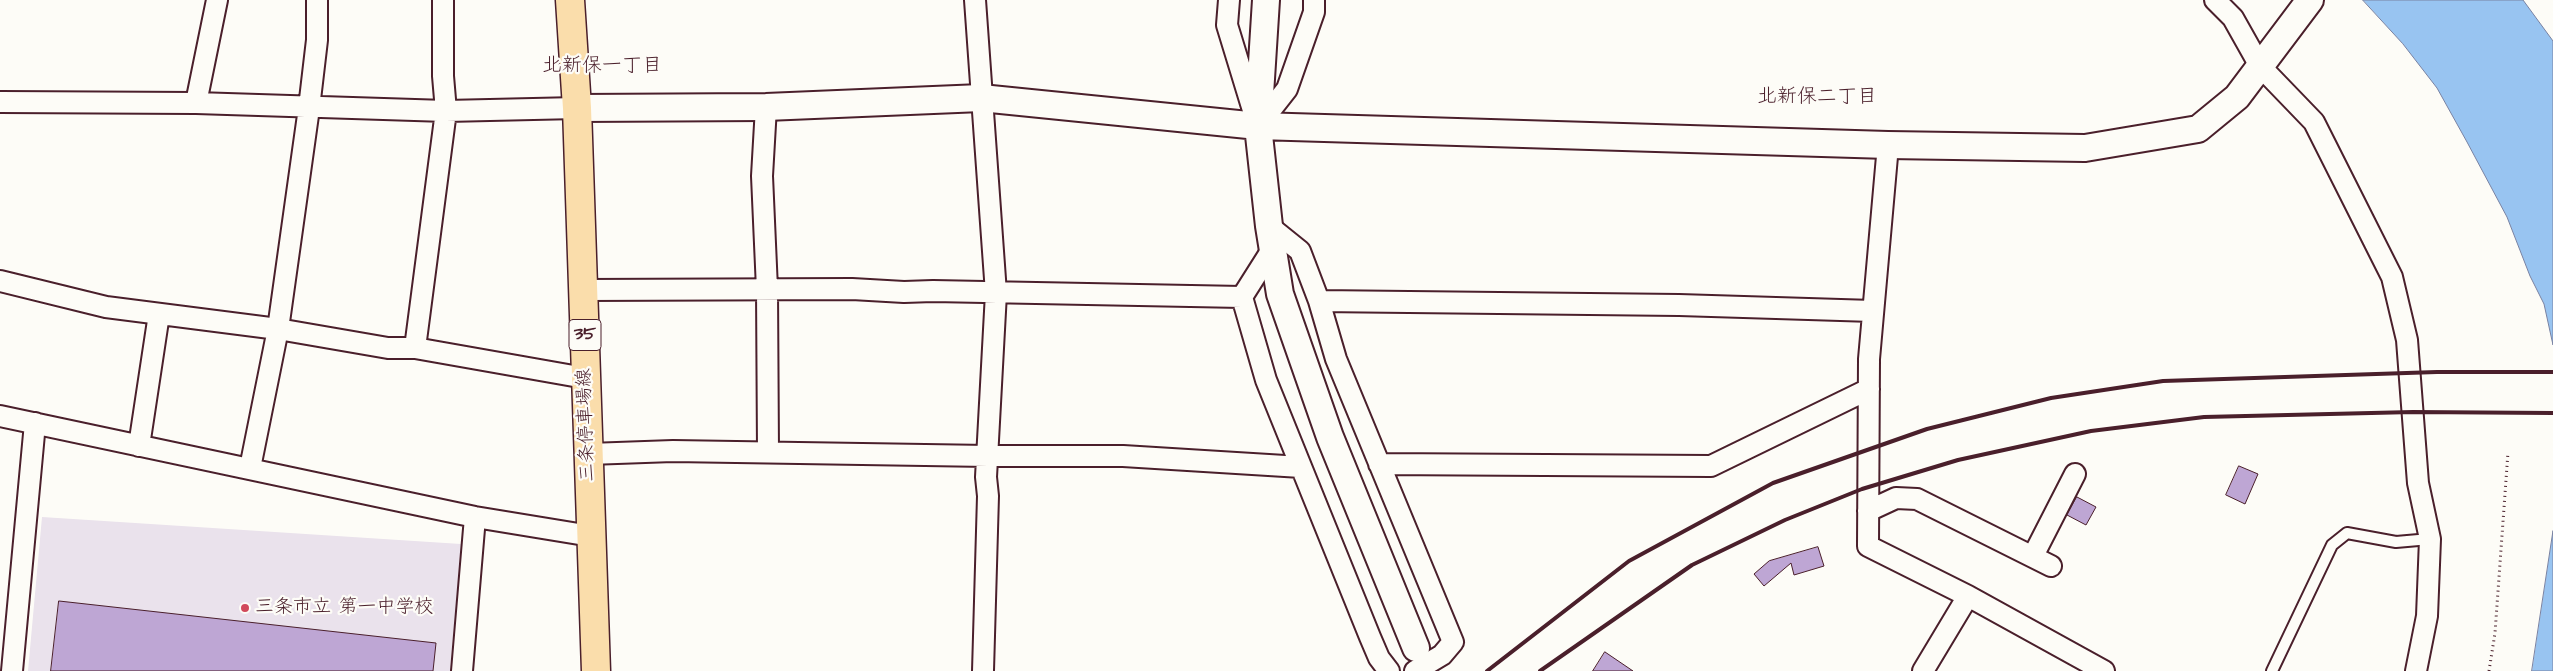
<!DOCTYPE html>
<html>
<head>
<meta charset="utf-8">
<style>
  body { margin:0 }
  canvas { display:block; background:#fdfcf7 }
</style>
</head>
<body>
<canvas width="2553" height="671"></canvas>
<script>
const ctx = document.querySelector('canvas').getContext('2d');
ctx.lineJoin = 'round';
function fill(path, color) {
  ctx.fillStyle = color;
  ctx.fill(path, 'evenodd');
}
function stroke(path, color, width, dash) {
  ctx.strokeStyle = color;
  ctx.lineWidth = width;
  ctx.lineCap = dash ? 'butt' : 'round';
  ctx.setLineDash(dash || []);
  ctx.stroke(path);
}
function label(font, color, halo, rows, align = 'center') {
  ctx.font = font + ' "Architects Daughter","Klee One",sans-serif';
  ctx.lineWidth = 4.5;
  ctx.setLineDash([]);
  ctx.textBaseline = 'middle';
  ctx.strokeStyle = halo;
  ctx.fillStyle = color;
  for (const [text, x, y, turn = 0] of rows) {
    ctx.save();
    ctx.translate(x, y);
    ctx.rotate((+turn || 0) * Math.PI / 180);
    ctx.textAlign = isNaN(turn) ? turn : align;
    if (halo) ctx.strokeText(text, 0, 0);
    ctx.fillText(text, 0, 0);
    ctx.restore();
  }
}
fill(new Path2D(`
  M 42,517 L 461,544 L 450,671 L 28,671 Z`), '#eae2ec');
const water = new Path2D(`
  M 2363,0 L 2523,0 L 2553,41 L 2553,345 L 2544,304 L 2530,276 L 2507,217 L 2467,142 L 2437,88 L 2403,44 Z
  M 2553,531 L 2553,671 L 2532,671 Z`);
fill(water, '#98c4f1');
stroke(water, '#7982a2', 1);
const building = new Path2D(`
  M 2239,466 L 2258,474 L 2245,504 L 2226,495 Z
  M 2077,497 L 2096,507 L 2086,525 L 2067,515 Z
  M 1818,547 L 1824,566 L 1794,575 L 1791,563 L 1764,586 L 1754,574 L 1769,561 Z
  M 59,601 L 436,643 L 433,671 L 51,671 Z
  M 1605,652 L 1633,671 L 1593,671 Z`);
fill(building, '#bea6d4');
stroke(building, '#4a1f2b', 1);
const service = new Path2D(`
  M 2272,671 L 2332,545 L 2347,533 L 2396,542 L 2430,539`);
const minor = new Path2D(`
  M 975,0 L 996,293 L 986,477 L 988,496 L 983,671
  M 1229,0 L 1227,25 L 1256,120
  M 2215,0 L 2233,18 L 2260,66 L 2314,122 L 2392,277 L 2407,340 L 2418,483 L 2430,539 L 2427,616 L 2416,671
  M 0,102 L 196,103 L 446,111 L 577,108
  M 196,103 L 217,0
  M 766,107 L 762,176 L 767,289 L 768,452
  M 1258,126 L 1287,89 L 1314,12 L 1314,0
  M 1888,145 L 1869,359 L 1868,546 L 1968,596 L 2104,671
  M 1269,226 L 1300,251 L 1319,301 L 1336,359 L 1453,642 L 1442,655 L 1415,671
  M 1273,248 L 1242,297 L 1266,380 L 1370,637 L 1379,658 L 1389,671
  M 0,281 L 106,307 L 278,329 L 388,348 L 415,348 L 585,378
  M 584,290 L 852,289 L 904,292 L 933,291 L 1242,297
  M 1319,301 L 1679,305 L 1873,311
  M 415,348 L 446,111 L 443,76 L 443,0
  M 0,416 L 475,517 L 591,536
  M 139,446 L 159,314
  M 589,454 L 673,451 L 988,456 L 1123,456 L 1301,467
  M 1379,464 L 1711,466 L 1869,389
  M 250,468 L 278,329 L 309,108 L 317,40 L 317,0
  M 1868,511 L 1896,498 L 1917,499 L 2051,566
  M 2033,556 L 2075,474
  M 12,671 L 35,423
  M 462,671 L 475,517
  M 1923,671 L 1968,596`);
const tertiary = new Path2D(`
  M 1266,0 L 1258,126 L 1269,226 L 1280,294 L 1330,437 L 1416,648
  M 577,108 L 766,107 L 981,98 L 1258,126 L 1888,145 L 2085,148 L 2198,129 L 2237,97 L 2310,0`);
const primary = new Path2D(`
  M 570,0 L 577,108 L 596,671`);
stroke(service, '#4a1f2b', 14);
stroke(minor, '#4a1f2b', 24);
stroke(tertiary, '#4a1f2b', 30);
stroke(primary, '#4a1f2b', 31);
stroke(new Path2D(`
  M 2489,671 L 2495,633 L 2508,452`), '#4a1f2b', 3, [1, 4]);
stroke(service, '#fdfcf7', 10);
stroke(minor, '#fdfcf7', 20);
stroke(tertiary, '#fdfcf7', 26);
stroke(primary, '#faddab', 28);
stroke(new Path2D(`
  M 1487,671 L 1629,561 L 1773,483 L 1927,429 L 2051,398 L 2163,381 L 2437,372 L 2553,372
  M 1540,671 L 1692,565 L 1785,520 L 1862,489 L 1958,460 L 2091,431 L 2204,417 L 2413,412 L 2553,413`), '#4a1f2b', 4);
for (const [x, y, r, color] of [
  [245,608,5,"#d1495b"]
]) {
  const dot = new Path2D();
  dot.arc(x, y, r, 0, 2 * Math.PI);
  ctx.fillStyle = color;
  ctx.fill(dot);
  stroke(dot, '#fdfcf7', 2);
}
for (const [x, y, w] of [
  [585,335,32]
]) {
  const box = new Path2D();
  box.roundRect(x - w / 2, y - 15.5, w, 31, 4);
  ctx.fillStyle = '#fdfcf7';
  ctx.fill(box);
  stroke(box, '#4a1f2b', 1);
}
label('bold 18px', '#4a1f2b', null, [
  ["35",585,335]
]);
label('19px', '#4a1f2b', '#fdfcf7', [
  ["三条停車場線",587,425,-92]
]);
label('19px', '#4a1f2b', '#fdfcf7', [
  ["三条市立 第一中学校",255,608]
], 'left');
label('20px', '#4a1f2b', '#fdfcf7', [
  ["北新保一丁目",602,67],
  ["北新保二丁目",1817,98]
]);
</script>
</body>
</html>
